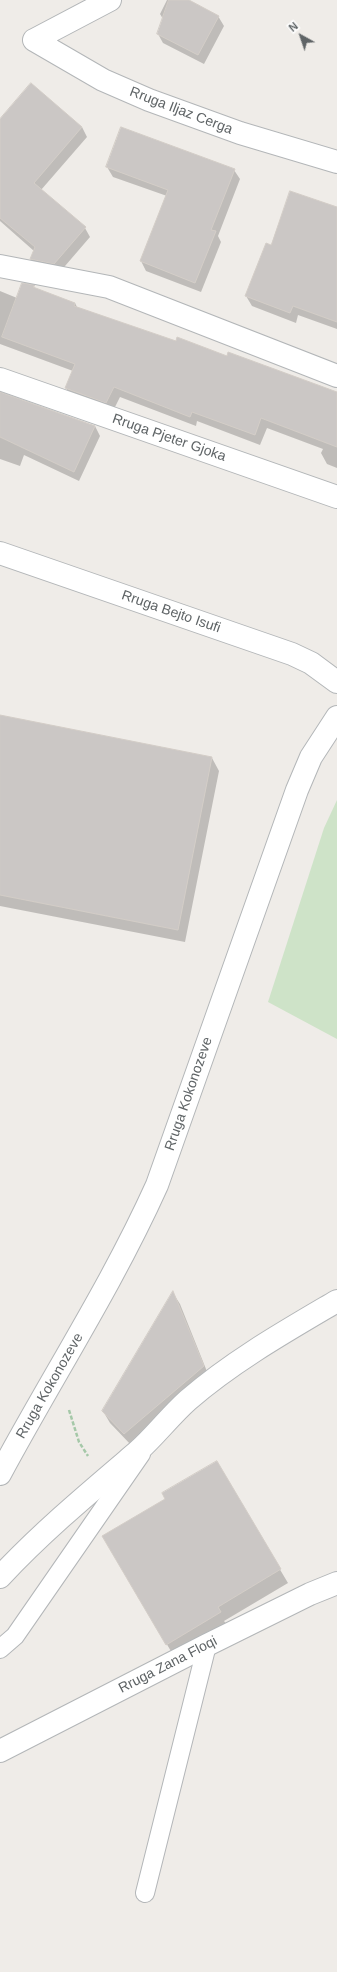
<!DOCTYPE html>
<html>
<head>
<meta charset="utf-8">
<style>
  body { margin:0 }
  #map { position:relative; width:337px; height:1972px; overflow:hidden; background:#efece8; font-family:Arial,sans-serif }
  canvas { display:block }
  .north { position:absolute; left:281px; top:16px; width:40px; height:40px; -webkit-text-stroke:3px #fff; paint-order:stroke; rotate:320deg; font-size:11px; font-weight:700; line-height:16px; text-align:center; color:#5f6466 }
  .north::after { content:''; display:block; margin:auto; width:14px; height:18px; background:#5f6466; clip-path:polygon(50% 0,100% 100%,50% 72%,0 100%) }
</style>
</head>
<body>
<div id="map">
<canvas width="337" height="1972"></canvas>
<div class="north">N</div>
</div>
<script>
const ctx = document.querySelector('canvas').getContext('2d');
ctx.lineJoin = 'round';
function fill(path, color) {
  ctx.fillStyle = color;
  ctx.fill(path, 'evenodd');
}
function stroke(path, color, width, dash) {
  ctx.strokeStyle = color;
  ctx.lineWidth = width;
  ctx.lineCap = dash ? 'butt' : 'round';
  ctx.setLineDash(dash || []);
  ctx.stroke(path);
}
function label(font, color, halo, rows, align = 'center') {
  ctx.font = font + ' Arial,sans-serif';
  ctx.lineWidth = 4;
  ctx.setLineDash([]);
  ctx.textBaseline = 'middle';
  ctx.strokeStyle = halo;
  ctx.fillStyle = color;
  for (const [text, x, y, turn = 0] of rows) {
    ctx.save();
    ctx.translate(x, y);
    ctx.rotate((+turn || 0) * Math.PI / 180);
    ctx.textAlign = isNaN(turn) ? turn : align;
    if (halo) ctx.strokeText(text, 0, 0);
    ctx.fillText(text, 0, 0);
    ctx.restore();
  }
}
fill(new Path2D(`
  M 337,800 L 337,1039 L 268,1002 L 324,828 Z`), '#cee3c8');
fill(new Path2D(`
  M 167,0 L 187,0 L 218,16 L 224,26 L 204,64 L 163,43 L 158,34 L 163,19 L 160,14 Z
  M 0,121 L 82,127 L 87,137 L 41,190 L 85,228 L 90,237 L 59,273 L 37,269 L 31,259 L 34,251 L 0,221 Z
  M 107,167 L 234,170 L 240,179 L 218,236 L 221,242 L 201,292 L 146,271 L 141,261 L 167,196 L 113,177 Z
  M 337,208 L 337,329 L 298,315 L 296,323 L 252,306 L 246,296 L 272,246 Z
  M 22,284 L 34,286 L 36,289 L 75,303 L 77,307 L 176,342 L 337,393 L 337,468 L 327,464 L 321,453 L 323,449 L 267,428 L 260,445 L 197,421 L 196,426 L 120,397 L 112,413 L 71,398 L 66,388 L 73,371 L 0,344 L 0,291 L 17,298 Z
  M 0,393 L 95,426 L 100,436 L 79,481 L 24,455 L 20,466 L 0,459 Z
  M 0,716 L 212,758 L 219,771 L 185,942 L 0,906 Z
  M 173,1293 L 180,1304 L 210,1379 L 132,1446 L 110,1423 L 103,1411 Z
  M 216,1462 L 288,1583 L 224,1621 L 228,1626 L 175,1658 L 111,1550 L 167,1499 Z`), '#0003');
const building = new Path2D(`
  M 169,0 L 189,0 L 219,16 L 198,55 L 157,34 Z
  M 31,83 L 82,127 L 34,183 L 86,227 L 54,264 L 30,259 L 35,247 L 0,218 L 0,119 Z
  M 121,127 L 235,169 L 211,230 L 216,231 L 195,283 L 140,261 L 168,190 L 106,167 Z
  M 290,191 L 337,207 L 337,322 L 293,306 L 290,313 L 245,296 L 266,243 L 271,245 Z
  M 22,283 L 35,285 L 33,287 L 75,303 L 74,306 L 176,341 L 177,337 L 227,356 L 228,352 L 337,392 L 337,447 L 261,418 L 255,435 L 192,412 L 190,417 L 114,387 L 106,403 L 65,388 L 75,364 L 2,337 Z
  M 0,392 L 95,426 L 74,472 L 0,437 Z
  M 0,715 L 212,757 L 178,930 L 0,895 Z
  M 173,1291 L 204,1366 L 124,1434 L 102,1411 Z
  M 217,1461 L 281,1569 L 218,1607 L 221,1612 L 166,1645 L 102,1536 L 165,1499 L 162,1493 Z`);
fill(building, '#cbc7c5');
stroke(building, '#d3cdc7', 1);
const service = new Path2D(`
  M 0,1649 L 15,1636 L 141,1454
  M 145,1893 L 207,1645`);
const minor = new Path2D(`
  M 34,40 L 103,80 L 149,100 L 240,133 L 337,162
  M 34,40 L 110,0
  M 0,266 L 109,287 L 337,376
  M 0,379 L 337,497
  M 0,553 L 292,654 L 311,663 L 337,682
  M 0,1577 C 42,1532 90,1492 137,1452 C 155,1436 170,1416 188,1400 C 233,1361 286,1331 337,1301
  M 0,1751 L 207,1645 L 310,1594 L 337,1583`);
const tertiary = new Path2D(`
  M 0,1474 C 52,1377 112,1285 157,1185 L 297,790 L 311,757 L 337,717`);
stroke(service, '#b3b6b8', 20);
stroke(minor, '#b3b6b8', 24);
stroke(tertiary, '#b3b6b8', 24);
stroke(new Path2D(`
  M 69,1410 L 79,1442 L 88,1456`), '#a5c8a8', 2.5, [4, 2]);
stroke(service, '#fff', 18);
stroke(minor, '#fff', 22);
stroke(tertiary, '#fff', 22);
label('14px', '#5f6466', '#fff', [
  ["Rruga Iljaz Cerga",181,111,21],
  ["Rruga Pjeter Gjoka",169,438,19],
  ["Rruga Bejto Isufi",171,612,19],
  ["Rruga Kokonozeve",189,1094,-71],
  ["Rruga Kokonozeve",50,1386,-60],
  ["Rruga Zana Floqi",168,1665,-27]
]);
</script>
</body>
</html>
